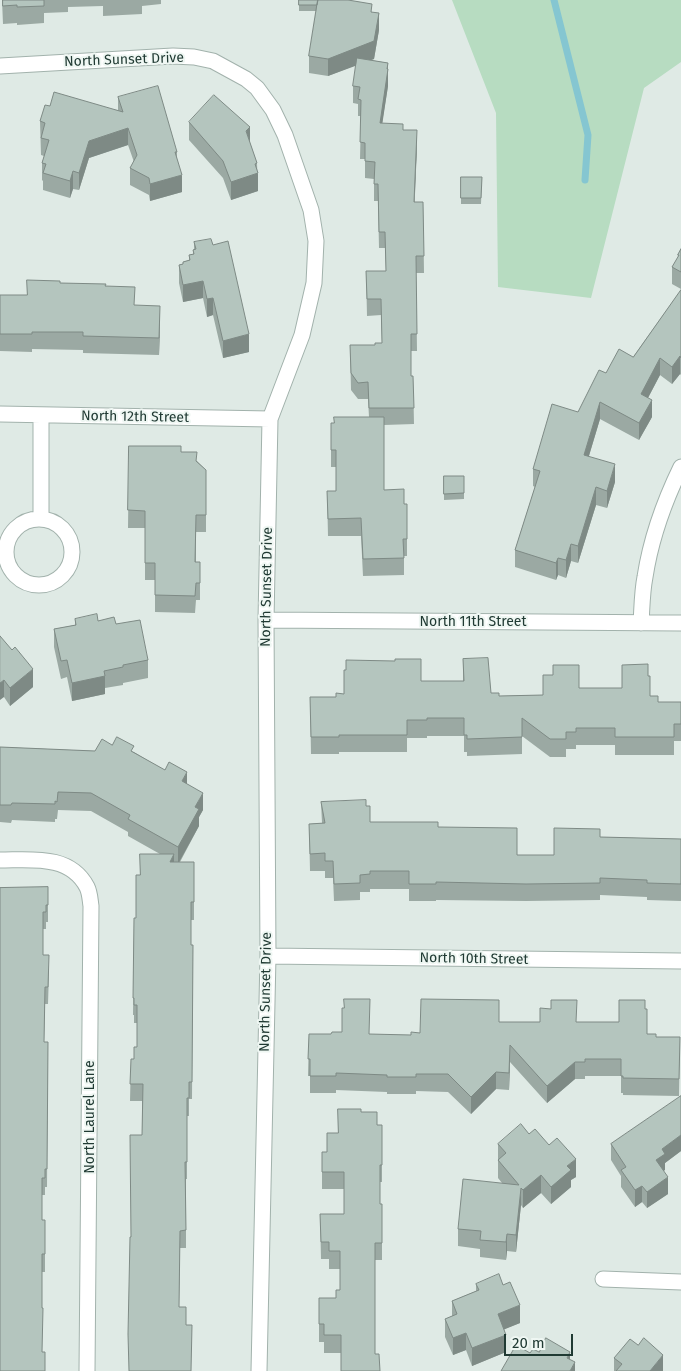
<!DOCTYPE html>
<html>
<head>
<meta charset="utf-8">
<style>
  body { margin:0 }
  #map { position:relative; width:681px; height:1371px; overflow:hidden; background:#dfeae5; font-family:"Fira Sans",sans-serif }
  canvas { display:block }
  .scale { position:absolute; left:504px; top:1334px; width:69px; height:22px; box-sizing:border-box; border:2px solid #203a33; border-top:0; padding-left:6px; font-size:15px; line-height:18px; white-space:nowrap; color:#203a33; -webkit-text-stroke:4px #eff7f3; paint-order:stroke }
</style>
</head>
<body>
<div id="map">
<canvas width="681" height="1371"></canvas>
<div class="scale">20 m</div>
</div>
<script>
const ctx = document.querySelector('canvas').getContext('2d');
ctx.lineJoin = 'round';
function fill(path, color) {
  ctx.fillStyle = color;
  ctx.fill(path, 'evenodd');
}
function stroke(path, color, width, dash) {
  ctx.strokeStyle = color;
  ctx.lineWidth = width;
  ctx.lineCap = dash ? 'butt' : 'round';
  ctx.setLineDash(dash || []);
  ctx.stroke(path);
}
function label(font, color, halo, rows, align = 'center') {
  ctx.font = font + ' "Fira Sans",sans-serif';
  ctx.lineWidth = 4;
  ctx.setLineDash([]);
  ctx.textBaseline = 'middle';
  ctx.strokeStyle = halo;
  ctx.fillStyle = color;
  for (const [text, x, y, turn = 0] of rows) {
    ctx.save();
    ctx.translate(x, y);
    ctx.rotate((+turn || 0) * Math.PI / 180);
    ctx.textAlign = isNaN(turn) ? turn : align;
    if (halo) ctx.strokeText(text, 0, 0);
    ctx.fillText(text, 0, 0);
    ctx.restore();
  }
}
fill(new Path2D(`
  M 452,0 L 681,0 L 681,62 L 644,88 L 591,298 L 498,287 L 496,113 Z`), '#b7dcc1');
stroke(new Path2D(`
  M 554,0 L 588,135 L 585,180`), '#85c6d1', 7);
const minor = new Path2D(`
  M 0,66 L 173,56 L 194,57 L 213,61 L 246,79 L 257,88 L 273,110 L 285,135 L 311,210 L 316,241 L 314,283 L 302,335 L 270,419 L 266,620 L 268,956 L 259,1371
  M 0,414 L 270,419
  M 41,415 L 41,518
  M6 552a33 33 0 1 1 66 0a33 33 0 1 1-66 0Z
  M 266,620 L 681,623
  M 641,623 C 642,608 642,592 645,577 C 651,538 664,502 681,467
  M 0,860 C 31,860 70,854 87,887 C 90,893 90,900 91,906 L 87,1371
  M 268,956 L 681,961
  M 603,1279 L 681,1282`);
stroke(minor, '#a2b2ac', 17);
stroke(minor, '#fff', 15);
fill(new Path2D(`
  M 2,0 L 161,0 L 161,4 L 142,6 L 142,14 L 103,16 L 103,6 L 68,7 L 68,12 L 44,13 L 44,23 L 17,25 L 17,23 L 3,24 Z
  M 299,0 L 372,12 L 379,30 L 374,59 L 371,60 L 388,63 L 388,86 L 382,123 L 403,130 L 417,146 L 414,202 L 423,202 L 424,273 L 416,273 L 417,351 L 411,351 L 411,376 L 413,376 L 414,424 L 384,425 L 384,490 L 404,504 L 407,539 L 407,556 L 404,556 L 404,575 L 363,576 L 361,536 L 328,536 L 327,491 L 336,491 L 336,467 L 331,467 L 331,423 L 334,423 L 369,417 L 368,399 L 358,399 L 351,390 L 350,345 L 375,345 L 382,343 L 381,315 L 367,316 L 366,271 L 386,271 L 385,248 L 379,248 L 378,201 L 374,201 L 374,179 L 365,178 L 365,159 L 360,159 L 361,116 L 358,116 L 358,104 L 353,103 L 353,86 L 356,65 L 328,76 L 309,73 L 309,56 L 316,11 L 299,11 Z
  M 118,97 L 177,152 L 177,159 L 182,192 L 150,201 L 149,195 L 130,185 L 130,168 L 134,162 L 128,145 L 89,158 L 79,190 L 73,189 L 70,198 L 43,190 L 43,181 L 42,180 L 42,163 L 44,156 L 41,155 L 40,121 L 50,106 L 118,110 Z
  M 189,122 L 250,143 L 257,163 L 258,191 L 231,200 L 223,178 L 189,140 Z
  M 482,177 L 481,204 L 461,204 L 461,198 Z
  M 194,242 L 213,245 L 249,352 L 223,358 L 213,315 L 207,317 L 203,298 L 183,302 L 179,283 L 179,265 L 183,264 L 183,262 L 189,260 L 189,255 L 193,254 L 193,250 L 194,249 Z
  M 681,249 L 681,289 L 672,284 L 672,267 L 678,258 L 678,255 Z
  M 60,283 L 106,286 L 160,323 L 159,355 L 83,353 L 83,350 L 32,349 L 32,352 L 0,351 L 0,295 L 27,295 Z
  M 681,290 L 681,375 L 680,374 L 672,384 L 660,375 L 648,398 L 652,417 L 639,440 L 600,419 L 589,456 L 615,482 L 607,508 L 596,505 L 578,563 L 571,561 L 566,578 L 558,575 L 556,580 L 515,567 L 515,550 L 535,487 L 533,486 L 533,469 L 578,412 L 606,373 L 633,357 Z
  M 129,446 L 181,452 L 197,461 L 206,470 L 206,532 L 196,532 L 196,562 L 200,562 L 200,600 L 196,600 L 195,613 L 155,612 L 155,580 L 145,580 L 145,528 L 128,528 Z
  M 444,476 L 464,476 L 464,499 L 444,500 Z
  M 75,619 L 98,621 L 116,624 L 148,660 L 148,678 L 123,683 L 123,685 L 105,688 L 105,694 L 72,701 L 67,677 L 61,679 L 54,647 L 54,629 L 75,625 Z
  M 0,636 L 33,687 L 10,706 L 4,697 Z
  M 463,659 L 491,693 L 499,696 L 543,695 L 579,688 L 622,688 L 648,676 L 650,696 L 658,702 L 681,702 L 681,741 L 674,741 L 674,755 L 615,755 L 615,745 L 576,745 L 576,749 L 566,749 L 566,757 L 550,757 L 522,736 L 522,754 L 467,756 L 467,752 L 464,752 L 464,736 L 427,736 L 427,738 L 407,738 L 407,752 L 339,752 L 339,754 L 311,754 L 310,697 L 336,697 L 344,694 L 421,681 L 463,681 Z
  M 112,745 L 134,752 L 187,784 L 203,810 L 199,817 L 199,826 L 180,862 L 194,862 L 194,920 L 191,920 L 191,945 L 193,945 L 192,1099 L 189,1099 L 189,1116 L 187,1116 L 187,1179 L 186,1179 L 186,1248 L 180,1248 L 179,1307 L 186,1325 L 191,1371 L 131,1237 L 142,1135 L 142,1101 L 130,1101 L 131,1059 L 134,1059 L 137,1047 L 137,1023 L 134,1023 L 134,1015 L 133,1015 L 134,918 L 136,918 L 140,875 L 160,854 L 128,836 L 128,832 L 91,811 L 58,810 L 57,819 L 55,819 L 55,822 L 12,820 L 11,823 L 0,822 L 0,747 L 95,751 Z
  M 321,802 L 366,806 L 370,822 L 438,827 L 517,855 L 554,855 L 600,837 L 681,839 L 681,901 L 647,900 L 647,897 L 600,895 L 600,900 L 526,901 L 436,900 L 436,901 L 409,901 L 409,889 L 370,889 L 370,892 L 360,892 L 360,900 L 334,901 L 333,878 L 325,878 L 325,871 L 310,871 L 309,824 L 322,823 Z
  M 48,887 L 48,922 L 46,922 L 46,929 L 43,929 L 43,955 L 49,972 L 48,1004 L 45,1004 L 44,1042 L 48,1042 L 47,1187 L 45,1187 L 45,1195 L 42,1195 L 42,1220 L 45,1220 L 45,1272 L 42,1272 L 42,1352 L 45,1352 L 45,1371 L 0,1371 L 0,888 Z
  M 645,1009 L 647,1034 L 656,1037 L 680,1037 L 679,1096 L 623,1095 L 623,1093 L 621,1093 L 621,1076 L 585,1076 L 585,1079 L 575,1079 L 547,1103 L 510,1062 L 509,1090 L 496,1089 L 471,1114 L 448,1092 L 416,1091 L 416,1094 L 387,1094 L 387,1092 L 336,1090 L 336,1093 L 310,1093 L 310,1076 L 308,1076 L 309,1034 L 411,1035 L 420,1033 L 499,1022 L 619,1022 Z
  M 681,1096 L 681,1151 L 665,1163 L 665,1170 L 663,1171 L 668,1194 L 647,1208 L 642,1202 L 635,1207 L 621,1187 L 621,1176 L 611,1160 L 611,1144 Z
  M 361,1112 L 377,1125 L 382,1125 L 382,1182 L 380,1182 L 380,1204 L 382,1204 L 382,1260 L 375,1260 L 341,1353 L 324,1353 L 324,1342 L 319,1342 L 319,1298 L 336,1298 L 340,1290 L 340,1269 L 329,1269 L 329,1259 L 321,1259 L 320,1214 L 344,1214 L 344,1189 L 322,1189 L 322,1152 L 327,1152 L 338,1133 Z
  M 529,1134 L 576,1177 L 571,1180 L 571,1187 L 551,1204 L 541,1193 L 523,1208 L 521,1205 L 516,1252 L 507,1251 L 506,1260 L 480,1257 L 480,1249 L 458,1246 L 458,1229 L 502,1183 L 498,1178 L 498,1144 Z
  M 476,1284 L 503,1285 L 520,1323 L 504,1329 L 506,1352 L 472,1366 L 466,1350 L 453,1355 L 445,1337 L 445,1319 L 452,1316 L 452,1301 L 476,1291 Z
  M 638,1345 L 663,1371 L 614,1371 L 614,1358 Z`), '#9ba9a3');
fill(new Path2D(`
  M 379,13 L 379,30 L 374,59 L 328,76 L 328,59 Z
  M 388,63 L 388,86 L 380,139 L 380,123 Z
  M 250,127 L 250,145 L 246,131 Z
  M 128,128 L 128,145 L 89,158 L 79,190 L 79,173 L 89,141 Z
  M 417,130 L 417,146 L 414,218 L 414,202 Z
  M 73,171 L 73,189 L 70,198 L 70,181 Z
  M 258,173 L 258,191 L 231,200 L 231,182 Z
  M 182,175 L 182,192 L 150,201 L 150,184 Z
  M 203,281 L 203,298 L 183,302 L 183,285 Z
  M 213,298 L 213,315 L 207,317 L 207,299 Z
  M 160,306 L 160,323 L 159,355 L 159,338 Z
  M 249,334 L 249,352 L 223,358 L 223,341 Z
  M 680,356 L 680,374 L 672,384 L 672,367 Z
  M 660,358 L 660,375 L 641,411 L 641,394 Z
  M 652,400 L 652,417 L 639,440 L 639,423 Z
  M 600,402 L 600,419 L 584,472 L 584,455 Z
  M 615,464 L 615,482 L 607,508 L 607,491 Z
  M 596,487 L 596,505 L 578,563 L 578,546 Z
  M 571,544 L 571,561 L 566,578 L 566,560 Z
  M 558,558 L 558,575 L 556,580 L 556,563 Z
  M 33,669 L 33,687 L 10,706 L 10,688 Z
  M 105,676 L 105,694 L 72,701 L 72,683 Z
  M 4,680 L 4,697 L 0,700 L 0,683 Z
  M 187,772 L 187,790 L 182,781 Z
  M 203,793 L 203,810 L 199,817 L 199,826 L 178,864 L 178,847 L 195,807 Z
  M 174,854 L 174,872 L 170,862 Z
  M 510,1045 L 510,1062 L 509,1090 L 509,1073 Z
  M 575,1062 L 575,1079 L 547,1103 L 547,1086 Z
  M 496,1072 L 496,1089 L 471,1114 L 471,1097 Z
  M 681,1135 L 681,1151 L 665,1163 L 665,1170 L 656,1176 L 656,1160 L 662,1149 Z
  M 576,1159 L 576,1177 L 571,1180 L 571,1187 L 551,1204 L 551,1187 L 567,1166 Z
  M 541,1175 L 541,1193 L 523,1208 L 523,1190 Z
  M 668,1177 L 668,1194 L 647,1208 L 647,1192 Z
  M 642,1186 L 642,1202 L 635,1207 L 635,1190 Z
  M 521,1188 L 521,1205 L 516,1252 L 516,1235 Z
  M 507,1234 L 507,1251 L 506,1260 L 506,1242 Z
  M 520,1305 L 520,1323 L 498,1332 L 498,1314 Z
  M 466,1333 L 466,1350 L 453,1355 L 453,1338 Z
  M 506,1335 L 506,1352 L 472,1366 L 472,1348 Z
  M 570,1352 L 570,1369 L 567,1358 Z
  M 663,1355 L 663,1371 L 650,1371 Z
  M 575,1362 L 575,1371 L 570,1371 Z`), '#7e8a85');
const building = new Path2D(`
  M 3,0 L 44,0 L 44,6 L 17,7 L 17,5 L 3,6 Z
  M 299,0 L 318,0 L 317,5 L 299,5 Z
  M 318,0 L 348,0 L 372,4 L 371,12 L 379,13 L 374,41 L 328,59 L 309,56 Z
  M 357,58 L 388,63 L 387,69 L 388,69 L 380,123 L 403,124 L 403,130 L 417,130 L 414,202 L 423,202 L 424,256 L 416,256 L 417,334 L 411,334 L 411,376 L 413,376 L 414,408 L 369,408 L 368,382 L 358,383 L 351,373 L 350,345 L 375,345 L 375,343 L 382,343 L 381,299 L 367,299 L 366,271 L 386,271 L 385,232 L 379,232 L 378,184 L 374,184 L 375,162 L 365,161 L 365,143 L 360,142 L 361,100 L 358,99 L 360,87 L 353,86 Z
  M 158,86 L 177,152 L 175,152 L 182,175 L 150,184 L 149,178 L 130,168 L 137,155 L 128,128 L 89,141 L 79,173 L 73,171 L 70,181 L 43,173 L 46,164 L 42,163 L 49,140 L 41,138 L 45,123 L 40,121 L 45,105 L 50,106 L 54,92 L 123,112 L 118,97 Z
  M 214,95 L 250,127 L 246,131 L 257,163 L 255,164 L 258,173 L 231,182 L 223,161 L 189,122 Z
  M 461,177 L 482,177 L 481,198 L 461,198 Z
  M 211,239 L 213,245 L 228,241 L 249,334 L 223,341 L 213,298 L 207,299 L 203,281 L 183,285 L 179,265 L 183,264 L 183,262 L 190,260 L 189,255 L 194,254 L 193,250 L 196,249 L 194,242 Z
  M 681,249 L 681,272 L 672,267 L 679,255 L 678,255 Z
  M 27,280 L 60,281 L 60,283 L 106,284 L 105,286 L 135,287 L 134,305 L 160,306 L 159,338 L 83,336 L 83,332 L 32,332 L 32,334 L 0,334 L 0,295 L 27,295 Z
  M 681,290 L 681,358 L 680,356 L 672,367 L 660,358 L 641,394 L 652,400 L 639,423 L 600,402 L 584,455 L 615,464 L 607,491 L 596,487 L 578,546 L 571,544 L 566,560 L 558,558 L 556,563 L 515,550 L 540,471 L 533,469 L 552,404 L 578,412 L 599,370 L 606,373 L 619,349 L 633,357 Z
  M 334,417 L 384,417 L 384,490 L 404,489 L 404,504 L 407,504 L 407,539 L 403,539 L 404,558 L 363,559 L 361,518 L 328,519 L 327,491 L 336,491 L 336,450 L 331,450 L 331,423 L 334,423 Z
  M 129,446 L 181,446 L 181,452 L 197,452 L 196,461 L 206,470 L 206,515 L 196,515 L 195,562 L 200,562 L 200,583 L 196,583 L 195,596 L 155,595 L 155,563 L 145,563 L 145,511 L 128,510 Z
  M 444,476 L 464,476 L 464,493 L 444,494 Z
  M 97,614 L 98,621 L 114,617 L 116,624 L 140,620 L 148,660 L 123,665 L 123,667 L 104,671 L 105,676 L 72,683 L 67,660 L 61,661 L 54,629 L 76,625 L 75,619 Z
  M 0,636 L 12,650 L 15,647 L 33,669 L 10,688 L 4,680 L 0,683 Z
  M 488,658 L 491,693 L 499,693 L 499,696 L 543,695 L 543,675 L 553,675 L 553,665 L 579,665 L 579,688 L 622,688 L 622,665 L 648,664 L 648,676 L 650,676 L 650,696 L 658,696 L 658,702 L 681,702 L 681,724 L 674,724 L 674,737 L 615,737 L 615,728 L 576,728 L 576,732 L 566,732 L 566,739 L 550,739 L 522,718 L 522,737 L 467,739 L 467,735 L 464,735 L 464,718 L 427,718 L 427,720 L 407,720 L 407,735 L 339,735 L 339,737 L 311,737 L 310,697 L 336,697 L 336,693 L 344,694 L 344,670 L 346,670 L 346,660 L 395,661 L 395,659 L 421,659 L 421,681 L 464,681 L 463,659 Z
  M 117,737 L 134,746 L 131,751 L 165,770 L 169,762 L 187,772 L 182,781 L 203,793 L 195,807 L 199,809 L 178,847 L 128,819 L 130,815 L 91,793 L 58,792 L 57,802 L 55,801 L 55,804 L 12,803 L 11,805 L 0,805 L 0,747 L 95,751 L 102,739 L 112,745 Z
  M 366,800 L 366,806 L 370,806 L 370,822 L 438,822 L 438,827 L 517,828 L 517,855 L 554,855 L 554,828 L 600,829 L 600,837 L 681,839 L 681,884 L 647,883 L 647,880 L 600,878 L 600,883 L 526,884 L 436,882 L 436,884 L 409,884 L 409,871 L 370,871 L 370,874 L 360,875 L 360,883 L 334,884 L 333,861 L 325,861 L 325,853 L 310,854 L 309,824 L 325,823 L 321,802 Z
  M 140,854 L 174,854 L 170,862 L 194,862 L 194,902 L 191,902 L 191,945 L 193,945 L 192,1082 L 189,1082 L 189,1098 L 187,1098 L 187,1162 L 185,1162 L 186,1230 L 180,1231 L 179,1307 L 186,1307 L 186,1325 L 192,1325 L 191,1371 L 129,1371 L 128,1334 L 130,1237 L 131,1237 L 130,1135 L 142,1135 L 143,1084 L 130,1084 L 131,1059 L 134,1059 L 134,1047 L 137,1047 L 137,1005 L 134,1005 L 134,998 L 133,998 L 134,918 L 136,918 L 136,875 L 140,875 Z
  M 48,887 L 48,905 L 46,905 L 46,912 L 43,912 L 43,955 L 49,955 L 48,987 L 45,987 L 44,1042 L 48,1042 L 47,1169 L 45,1169 L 45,1178 L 42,1178 L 42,1220 L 45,1220 L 45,1254 L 42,1254 L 42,1308 L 43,1308 L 42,1352 L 45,1352 L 45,1371 L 0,1371 L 0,888 Z
  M 344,999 L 370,999 L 369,1034 L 411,1035 L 411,1032 L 420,1033 L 421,999 L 499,1000 L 499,1022 L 540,1022 L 540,1008 L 551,1009 L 551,1000 L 577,1000 L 576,1022 L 619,1022 L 619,1000 L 645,1000 L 645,1009 L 647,1009 L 647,1034 L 656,1034 L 656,1037 L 680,1037 L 679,1079 L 623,1078 L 623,1076 L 621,1076 L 621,1059 L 585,1059 L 585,1062 L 575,1062 L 547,1086 L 510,1045 L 509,1073 L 496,1072 L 471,1097 L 448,1074 L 416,1074 L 416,1077 L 387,1077 L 387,1075 L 336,1073 L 336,1076 L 310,1076 L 310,1059 L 308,1059 L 309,1034 L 331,1034 L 332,1032 L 342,1032 L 342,1008 L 344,1008 Z
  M 681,1096 L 681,1135 L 662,1149 L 665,1154 L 656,1160 L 668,1177 L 647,1192 L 642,1186 L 635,1190 L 621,1170 L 626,1167 L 611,1144 Z
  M 338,1109 L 361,1109 L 361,1112 L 377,1112 L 377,1125 L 382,1125 L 382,1165 L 380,1165 L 380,1204 L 382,1204 L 382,1243 L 375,1243 L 375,1354 L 379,1354 L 380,1371 L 341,1371 L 341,1335 L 324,1335 L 324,1324 L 319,1324 L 319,1298 L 336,1298 L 336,1290 L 340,1290 L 340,1251 L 329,1251 L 329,1242 L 321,1242 L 320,1214 L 344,1214 L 344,1172 L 322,1172 L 322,1152 L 327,1152 L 327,1133 L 338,1133 Z
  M 521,1124 L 529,1134 L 535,1129 L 549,1145 L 557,1138 L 576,1159 L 567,1166 L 571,1170 L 551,1187 L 541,1175 L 523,1190 L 521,1188 L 516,1235 L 507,1234 L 506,1242 L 480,1240 L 481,1231 L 458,1229 L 463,1179 L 519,1185 L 498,1160 L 506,1153 L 498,1144 Z
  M 499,1274 L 503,1285 L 510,1282 L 520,1305 L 498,1314 L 506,1335 L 472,1348 L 466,1333 L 453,1338 L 445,1319 L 457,1314 L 452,1301 L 479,1290 L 476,1284 Z
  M 546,1338 L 570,1352 L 567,1358 L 575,1362 L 570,1371 L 501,1371 L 516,1345 L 530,1353 L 533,1349 L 539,1352 Z
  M 644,1338 L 663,1355 L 650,1371 L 616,1371 L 622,1364 L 614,1358 L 630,1339 L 638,1345 Z`);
fill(building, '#b4c5be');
stroke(building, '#7e8a85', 1);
label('14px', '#203a33', '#eff7f3', [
  ["North Sunset Drive",124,60,-2],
  ["North 12th Street",135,417,1],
  ["North Sunset Drive",267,587,-89],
  ["North 11th Street",473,622],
  ["North 10th Street",474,959,1],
  ["North Sunset Drive",266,992,-89],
  ["North Laurel Lane",90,1117,-90]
]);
</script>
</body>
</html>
